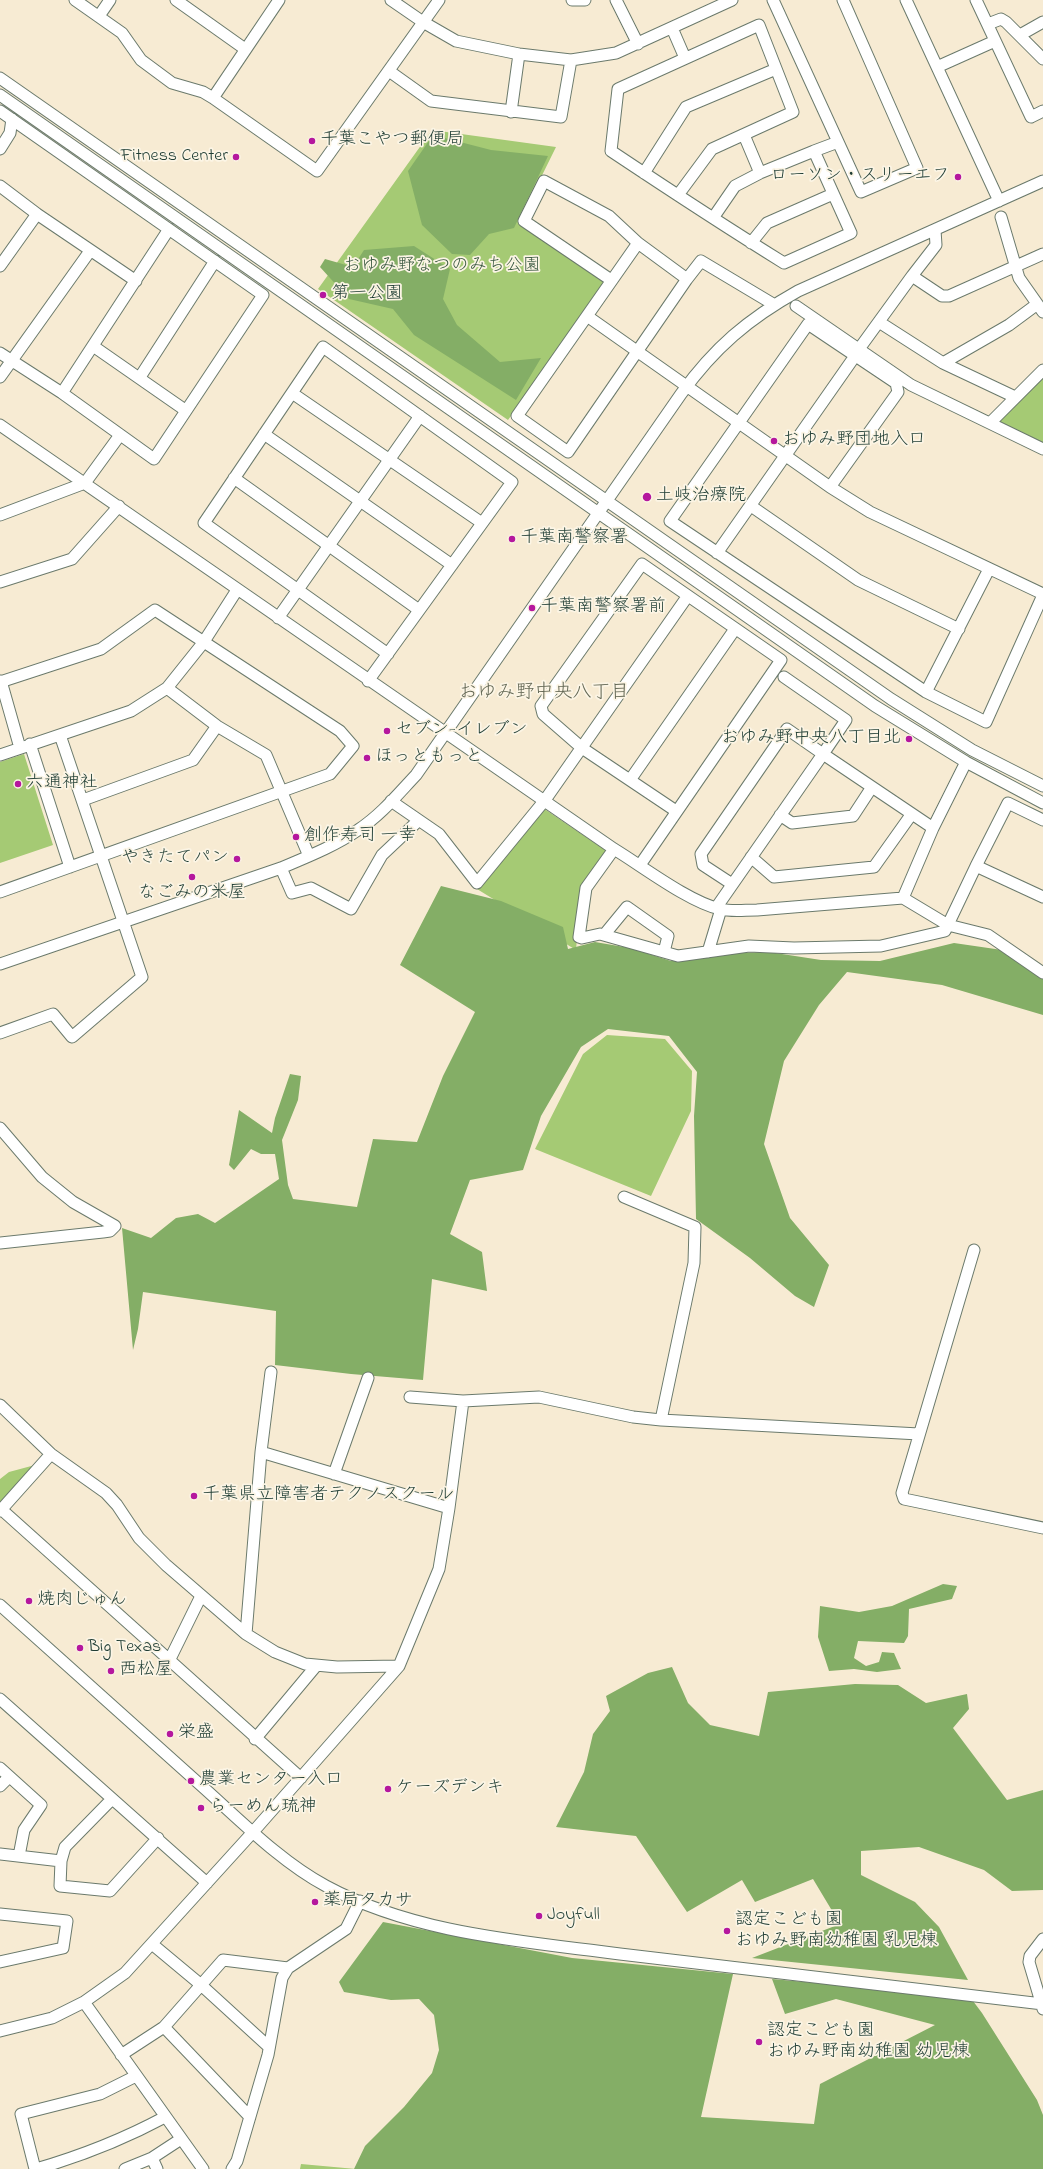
<!DOCTYPE html>
<html>
<head>
<meta charset="utf-8">
<style>
  body { margin:0 }
  canvas { display:block; background:#f7ebd3 }
</style>
</head>
<body>
<canvas width="1043" height="2169"></canvas>
<script>
const ctx = document.querySelector('canvas').getContext('2d');
ctx.lineJoin = 'round';
function fill(path, color) {
  ctx.fillStyle = color;
  ctx.fill(path, 'evenodd');
}
function stroke(path, color, width, dash) {
  ctx.strokeStyle = color;
  ctx.lineWidth = width;
  ctx.lineCap = dash ? 'butt' : 'round';
  ctx.setLineDash(dash || []);
  ctx.stroke(path);
}
function label(font, color, halo, rows, align = 'center') {
  ctx.font = font + ' "Indie Flower","Klee One",sans-serif';
  ctx.lineWidth = 3.5;
  ctx.setLineDash([]);
  ctx.textBaseline = 'middle';
  ctx.strokeStyle = halo;
  ctx.fillStyle = color;
  for (const [text, x, y, turn = 0] of rows) {
    ctx.save();
    ctx.translate(x, y);
    ctx.rotate((+turn || 0) * Math.PI / 180);
    ctx.textAlign = isNaN(turn) ? turn : align;
    if (halo) ctx.strokeText(text, 0, 0);
    ctx.fillText(text, 0, 0);
    ctx.restore();
  }
}
fill(new Path2D(`
  M 432,130 L 556,147 L 519,222 L 606,281 L 508,420 L 318,289 Z
  M 1043,376 L 1043,445 L 996,421 Z
  M 24,754 L 53,845 L 0,863 L 0,762 Z
  M 543,808 L 608,852 L 581,890 L 576,950 L 477,889 Z
  M 607,1035 L 665,1039 L 692,1071 L 691,1111 L 651,1196 L 535,1149 L 583,1054 Z
  M 35,1465 L 0,1504 L 0,1479 L 9,1472 Z
  M 301,2164 L 356,2169 L 300,2169 Z`), '#a5ca74');
fill(new Path2D(`
  M 433,135 L 491,150 L 548,156 L 514,228 L 489,234 L 470,255 L 452,254 L 422,225 L 408,171 Z
  M 414,246 L 450,269 L 443,299 L 457,325 L 500,362 L 541,358 L 516,400 L 414,335 L 393,309 L 349,299 L 320,267 L 325,259 L 353,267 L 364,250 Z
  M 441,886 L 501,901 L 563,927 L 568,949 L 595,942 L 630,948 L 671,961 L 739,953 L 769,952 L 821,960 L 880,961 L 954,943 L 1009,951 L 1043,978 L 1043,1015 L 942,985 L 847,972 L 819,1005 L 784,1061 L 764,1144 L 790,1218 L 829,1265 L 814,1307 L 795,1296 L 750,1258 L 696,1219 L 694,1116 L 697,1072 L 669,1036 L 608,1029 L 581,1047 L 541,1116 L 523,1170 L 470,1180 L 450,1234 L 482,1252 L 487,1291 L 432,1279 L 423,1380 L 351,1374 L 275,1365 L 276,1311 L 143,1292 L 138,1329 L 133,1350 L 122,1228 L 151,1238 L 176,1218 L 198,1214 L 215,1223 L 279,1179 L 275,1154 L 261,1154 L 251,1149 L 234,1170 L 229,1165 L 239,1110 L 272,1133 L 275,1118 L 290,1074 L 301,1076 L 298,1100 L 282,1140 L 288,1185 L 293,1199 L 357,1207 L 373,1139 L 417,1142 L 443,1076 L 475,1012 L 400,965 Z
  M 943,1584 L 957,1586 L 952,1599 L 909,1609 L 908,1636 L 904,1643 L 858,1641 L 854,1658 L 866,1666 L 879,1662 L 882,1652 L 894,1653 L 901,1669 L 877,1672 L 854,1669 L 829,1671 L 818,1637 L 820,1606 L 859,1612 L 892,1606 Z
  M 672,1667 L 688,1703 L 710,1725 L 759,1736 L 768,1692 L 855,1684 L 898,1685 L 926,1703 L 967,1694 L 969,1709 L 953,1728 L 1007,1800 L 1043,1790 L 1043,1890 L 1012,1891 L 984,1870 L 919,1847 L 861,1851 L 861,1875 L 915,1902 L 939,1927 L 968,1980 L 752,1958 L 840,1924 L 813,1879 L 755,1902 L 742,1880 L 687,1912 L 636,1836 L 556,1827 L 584,1772 L 593,1734 L 610,1711 L 606,1696 L 648,1673 Z
  M 383,1922 L 572,1958 L 733,1974 L 701,2117 L 814,2124 L 820,2084 L 935,2025 L 836,1999 L 785,2014 L 772,1979 L 970,1997 L 982,2013 L 1037,2100 L 1043,2115 L 1043,2169 L 354,2169 L 365,2146 L 404,2107 L 432,2073 L 439,2050 L 434,2015 L 419,1999 L 391,2000 L 344,1992 L 339,1982 Z`), '#84ae66');
const minor = new Path2D(`
  M 75,0 L 122,33 L 141,60 L 172,83 L 203,92 L 213,98
  M 176,0 L 245,49
  M 279,0 L 213,98 L 317,171 L 439,0
  M 391,0 L 423,22 L 456,41 L 519,54 L 571,60 L 616,53 L 732,0
  M 572,0 L 585,0
  M 616,0 L 638,44
  M 773,0 L 861,192 L 917,168 L 843,0
  M 906,0 L 999,201
  M 976,0 L 1031,117 L 1043,111
  M 99,16 L 110,0
  M 988,24 L 1001,19 L 1006,22 L 1043,59
  M 672,28 L 685,58
  M 1020,35 L 1043,22
  M 937,67 L 995,41
  M 389,71 L 431,101 L 561,117 L 571,60
  M 0,78 L 891,699 L 972,750 L 1043,786
  M 0,95 L 875,706 L 966,762 L 1043,803
  M 0,111 L 263,295 L 154,459 L 62,393 L 0,353
  M 511,112 L 519,54
  M 744,135 L 760,173
  M 0,149 L 10,133 L 12,119
  M 814,151 L 838,142
  M 644,173 L 686,107 L 776,69
  M 0,186 L 37,214 L 136,281
  M 678,195 L 712,149 L 793,112 L 759,25 L 618,89 L 611,151 C 668,189 726,227 784,263 L 851,233 L 814,151 L 760,173 L 735,186 L 713,218
  M 1001,217 L 1019,278 L 1043,312
  M 638,243 L 517,416 L 568,452 L 687,279
  M 751,243 L 767,223 L 833,194
  M 0,266 L 37,214
  M 912,276 L 936,245 L 935,230
  M 611,280 L 524,221 L 544,181 L 609,216 L 638,243 L 687,279 L 701,261 L 773,304
  M 796,306 L 911,385 L 1043,449
  M 587,316 L 830,487 L 870,512 L 1043,594
  M 879,322 L 943,363 L 1015,397
  M 93,346 L 185,410
  M 859,349 L 912,276 L 942,296 L 949,296 L 1043,254
  M 943,363 L 1009,325 L 1036,305
  M 0,377 L 90,251
  M 140,377 L 215,261
  M 62,393 L 169,229
  M 292,393 L 482,523
  M 990,423 L 1043,370
  M 0,425 L 614,849 C 642,866 689,902 720,909 C 732,912 744,910 757,910 L 903,898 L 933,828 L 966,762
  M 264,434 L 452,565
  M 234,478 L 419,610
  M 830,487 L 898,392 L 896,383 L 808,324 L 670,521 L 926,692 L 986,722 L 1043,595
  M 751,506 L 858,580 L 959,629
  M 0,515 L 85,483 L 120,435
  M 717,553 L 855,356
  M 0,582 L 72,559 L 119,506
  M 278,618 L 420,416
  M 1,681 L 20,748
  M 368,681 C 416,614 464,548 512,482 L 323,347 L 204,523 L 388,654
  M 0,682 L 101,649 L 155,610 L 340,731 L 353,746 L 330,774 L 0,892
  M 167,688 L 217,726 L 266,755 L 309,856
  M 926,692 L 989,569
  M 30,744 L 70,867
  M 0,755 L 131,711 L 167,688 L 203,643 L 237,590
  M 630,780 L 735,629
  M 83,800 L 193,760 L 217,726
  M 391,801 L 439,834 L 477,883 L 545,800 L 687,597
  M 780,815 L 792,823 L 853,816 L 872,787
  M 614,849 L 586,888 L 579,937 L 582,938 L 600,934 L 678,956 L 749,946 L 794,948 L 881,946 L 945,931 L 976,866 L 1043,897
  M 751,857 L 774,877 L 874,867 L 911,815
  M 640,865 L 781,660 L 642,564 L 541,706 L 543,714 L 582,748 L 676,811
  M 976,866 L 1008,803 L 1043,820
  M 281,868 L 292,893 L 311,888 L 351,909 L 382,855 L 418,821
  M 732,884 L 703,865 L 701,854 L 787,729 L 823,754 L 846,720 L 784,677
  M 903,898 L 948,925 L 988,935 L 1043,973
  M 716,908 L 823,754 L 933,828
  M 604,935 L 627,907 L 668,936 L 664,952
  M 708,952 L 721,909
  M 0,964 L 281,868 C 307,857 335,846 358,830 C 381,815 398,794 416,775 L 681,394 C 714,348 748,319 798,291 L 1043,181
  M 0,1033 L 53,1014 L 72,1037 L 142,977 L 60,735
  M 0,1128 L 42,1177 L 73,1202 L 115,1226 L 110,1231 L 103,1232 L 0,1243
  M 624,1197 L 695,1227 L 694,1263 L 661,1420
  M 974,1250 L 902,1493 L 904,1499 L 1043,1528
  M 410,1397 L 463,1401 L 539,1397 L 633,1417 L 661,1420 L 919,1434
  M 0,1405 L 51,1454 L 106,1493 L 117,1505 L 139,1538 L 166,1565 L 246,1634 L 275,1652 L 305,1664 L 337,1667 L 399,1666
  M 261,1452 L 449,1508
  M 334,1474 L 368,1378
  M 1,1509 L 301,1778
  M 0,1511 L 51,1454
  M 0,1605 C 65,1663 130,1722 195,1780 C 236,1816 279,1861 326,1886 C 415,1934 522,1941 620,1954 C 761,1972 902,1988 1043,2004
  M 246,1634 L 261,1452 L 271,1372
  M 169,1661 L 201,1596
  M 0,1699 L 207,1883
  M 255,1739 L 316,1666
  M 0,1768 L 41,1805 L 24,1830 L 19,1856
  M 0,1786 L 9,1777
  M 0,1854 L 61,1861 L 65,1847 L 112,1799
  M 61,1861 L 60,1886 L 110,1891 L 158,1838
  M 0,1914 L 67,1921 L 63,1948 L 0,1962
  M 1043,1939 L 1030,1956 L 1029,1962 L 1043,2009
  M 152,1944 L 200,1984 L 269,2047
  M 84,2002 L 203,2169
  M 164,2027 L 250,2117
  M 0,2031 L 52,2018 L 84,2002 L 125,1973 L 253,1832 L 399,1666 L 439,1569 L 449,1508 L 463,1401
  M 121,2055 L 164,2027 L 223,1960 L 288,1968
  M 152,2158 L 157,2169
  M 35,2169 L 21,2114 L 100,2094 L 136,2076
  M 36,2169 C 81,2156 124,2139 165,2117
  M 125,2169 L 152,2158 L 181,2139
  M 232,2169 L 237,2161 L 268,2055 L 282,1978 L 288,1968 L 346,1929 L 360,1901`);
stroke(minor, '#6b7a6c', 13);
stroke(minor, '#fff', 11);
for (const [x, y, r, color] of [
  [312,141,4,"#b5179e"],
  [236,157,4,"#b5179e"],
  [958,177,4,"#b5179e"],
  [323,295,4,"#b5179e"],
  [774,441,4,"#b5179e"],
  [647,497,5,"#b5179e"],
  [512,539,4,"#b5179e"],
  [532,608,4,"#b5179e"],
  [387,731,4,"#b5179e"],
  [909,739,4,"#b5179e"],
  [367,758,4,"#b5179e"],
  [18,784,4,"#b5179e"],
  [296,837,4,"#b5179e"],
  [237,859,4,"#b5179e"],
  [192,877,4,"#b5179e"],
  [194,1496,4,"#b5179e"],
  [29,1601,4,"#b5179e"],
  [80,1648,4,"#b5179e"],
  [111,1671,4,"#b5179e"],
  [170,1734,4,"#b5179e"],
  [191,1781,4,"#b5179e"],
  [388,1789,4,"#b5179e"],
  [201,1808,4,"#b5179e"],
  [315,1902,4,"#b5179e"],
  [539,1916,4,"#b5179e"],
  [727,1931,4,"#b5179e"],
  [759,2042,4,"#b5179e"]
]) {
  const dot = new Path2D();
  dot.arc(x, y, r, 0, 2 * Math.PI);
  ctx.fillStyle = color;
  ctx.fill(dot);
  stroke(dot, '#fcf5e5', 1.5);
}
label('18px', '#1f3d34', '#fcf5e5', [
  ["千葉こやつ郵便局",320,141],
  ["Fitness Center",228,157,"right"],
  ["ローソン・スリーエフ",950,177,"right"],
  ["第一公園",331,295],
  ["おゆみ野団地入口",782,441],
  ["土岐治療院",656,497],
  ["千葉南警察署",520,539],
  ["千葉南警察署前",540,608],
  ["セブン-イレブン",395,731],
  ["おゆみ野中央八丁目北",901,739,"right"],
  ["ほっともっと",375,758],
  ["六通神社",26,784],
  ["創作寿司 一幸",304,837],
  ["やきたてパン",229,859,"right"],
  ["なごみの米屋",192,894,"center"],
  ["千葉県立障害者テクノスクール",202,1496],
  ["焼肉じゅん",37,1601],
  ["Big Texas",88,1648],
  ["西松屋",119,1671],
  ["栄盛",178,1734],
  ["農業センター入口",199,1781],
  ["ケーズデンキ",396,1789],
  ["らーめん琉神",209,1808],
  ["薬局タカサ",323,1902],
  ["Joyfull",547,1916],
  ["認定こども園",735,1921],
  ["おゆみ野南幼稚園 乳児棟",735,1942],
  ["認定こども園",767,2032],
  ["おゆみ野南幼稚園 幼児棟",767,2053]
], 'left');
label('18px', '#3a5941', '#fcf5e5', [
  ["おゆみ野なつのみち公園",442,267]
]);
label('19px', '#646855', '#fcf5e5', [
  ["おゆみ野中央八丁目",544,694]
]);
</script>
</body>
</html>
